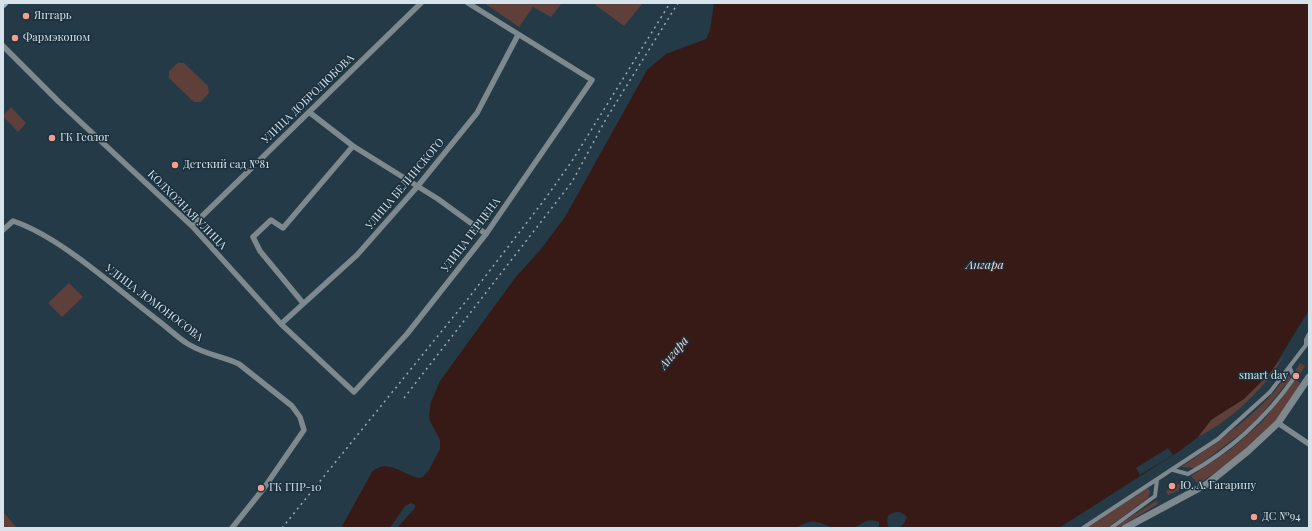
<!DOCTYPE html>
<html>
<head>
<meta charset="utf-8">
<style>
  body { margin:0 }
  #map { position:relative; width:1312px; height:531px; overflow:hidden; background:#243a47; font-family:"Playfair Display",serif }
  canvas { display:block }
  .frame { position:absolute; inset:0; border:4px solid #d6e3eb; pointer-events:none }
</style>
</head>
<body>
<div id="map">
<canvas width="1312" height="531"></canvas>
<div class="frame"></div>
</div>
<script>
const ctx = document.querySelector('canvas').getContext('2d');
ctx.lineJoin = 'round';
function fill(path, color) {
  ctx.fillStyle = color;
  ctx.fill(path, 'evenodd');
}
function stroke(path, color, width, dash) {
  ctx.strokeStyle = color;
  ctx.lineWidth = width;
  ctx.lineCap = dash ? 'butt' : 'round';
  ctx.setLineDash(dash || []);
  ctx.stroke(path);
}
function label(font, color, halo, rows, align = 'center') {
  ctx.font = font + ' "Playfair Display",serif';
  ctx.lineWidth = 3;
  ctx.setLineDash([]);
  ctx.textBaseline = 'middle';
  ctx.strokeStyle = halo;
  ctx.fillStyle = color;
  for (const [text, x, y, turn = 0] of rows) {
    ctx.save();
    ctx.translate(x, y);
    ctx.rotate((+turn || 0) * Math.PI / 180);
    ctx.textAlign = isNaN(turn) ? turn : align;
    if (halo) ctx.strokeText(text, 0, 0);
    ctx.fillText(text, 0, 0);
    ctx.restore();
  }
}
fill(new Path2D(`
  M 484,3 L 562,3 L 551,17 L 533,7 L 519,27 Z
  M 593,3 L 643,3 L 624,26 Z
  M 178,63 L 184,63 L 208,86 L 209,93 L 201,102 L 194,102 L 169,78 L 169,71 Z
  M 11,107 L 26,123 L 18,132 L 3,116 Z
  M 69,283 L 83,297 L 62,317 L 48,303 Z
  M 1284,356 C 1263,390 1233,419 1198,437 L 1211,420 L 1258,385 Z
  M 1300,363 L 1305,366 L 1299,376 L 1294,373 Z
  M 1287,375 L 1291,378 L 1259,417 L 1243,432 L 1195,468 L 1181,467 C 1216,443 1263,411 1287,375 Z
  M 1296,379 L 1300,383 C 1295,392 1290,403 1283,412 C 1260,441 1228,465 1198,484 L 1191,476 L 1231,449 L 1261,423 Z
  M 1179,483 L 1182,489 L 1168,495 L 1166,491 L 1171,489 Z
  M 1148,488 L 1150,492 L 1148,498 L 1107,528 L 1087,528 Z
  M 1157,500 L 1158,504 L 1118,528 L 1113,528 Z
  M 3,512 L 17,528 L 3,528 Z`), '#5f3f3a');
fill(new Path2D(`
  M 714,3 L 1309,3 L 1309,310 L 1271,372 L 1244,399 L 1211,420 L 1198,437 L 1181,450 L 1059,528 L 900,528 L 905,522 L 907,517 C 902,511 894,510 888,516 L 887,522 L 889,528 L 879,528 L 879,522 C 863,516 862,528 850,528 C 845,528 836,529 831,527 C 815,521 813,518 796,528 L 397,528 L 415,508 L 415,505 L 411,503 L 405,506 L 390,528 L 341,528 L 372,472 C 387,458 402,474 418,478 L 423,477 L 429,470 L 440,449 L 440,440 L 430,421 L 429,415 L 431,402 L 440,381 L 515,278 L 541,249 L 565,217 L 647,70 L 666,54 L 706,39 L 710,30 Z`), '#371a16');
fill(new Path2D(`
  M 1168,448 L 1173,455 L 1140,475 L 1136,468 Z`), '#243a47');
stroke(new Path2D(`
  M 1173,470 L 1188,474 C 1231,450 1266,418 1294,378 L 1290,368
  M 1083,528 L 1218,439 L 1270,392 L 1306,345 L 1306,340 L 1309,334
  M 1111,528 L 1155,496 L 1157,480`), '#7d888f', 4);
stroke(new Path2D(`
  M 3,46 L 59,102 L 192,226 L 281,324 L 354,392 L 407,334 L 486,234 L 592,80 L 468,3
  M 309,112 L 353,146 L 438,199 L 486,234
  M 192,226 L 421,3
  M 3,230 L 13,221 C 61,237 118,290 160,322 C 169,329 178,338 188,344 C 206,355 222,356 239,364 L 292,406 L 300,417 L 304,430 L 264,488 L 232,528
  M 303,303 L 260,251 L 253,237 L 271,220 L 283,228 L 353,146
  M 281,324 L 357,255 L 417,187 L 477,113 L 518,35
  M 1278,423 L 1309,444`), '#7d888f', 5.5);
stroke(new Path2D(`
  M 1125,528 L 1207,484 L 1248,451 L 1278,423 L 1309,377`), '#7d888f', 7);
stroke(new Path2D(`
  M 3,4 L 4,3`), '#a5b6c1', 8);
stroke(new Path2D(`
  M 404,398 L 572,182 L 606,119 L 678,3
  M 282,528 L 467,300 L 545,199 L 572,161 L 670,3`), '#9cacb6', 1.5, [2, 4]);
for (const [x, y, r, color] of [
  [26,16,4,"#f59d90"],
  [15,38,4,"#f59d90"],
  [52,138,4,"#f59d90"],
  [175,165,4,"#f59d90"],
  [1296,376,4,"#f59d90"],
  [1172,486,4,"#f59d90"],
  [261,488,4,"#f59d90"],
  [1254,517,4,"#f59d90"]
]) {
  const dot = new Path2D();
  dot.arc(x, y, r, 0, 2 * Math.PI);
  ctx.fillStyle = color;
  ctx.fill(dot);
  stroke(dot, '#1a303c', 1.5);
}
label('11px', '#d6e3eb', '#1a303c', [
  ["Янтарь",34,16],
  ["Фармэконом",23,38],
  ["ГК Геолог",60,138],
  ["Детский сад №81",183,165],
  ["smart day",1288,376,"right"],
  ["Ю. А. Гагарину",1180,486],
  ["ГК ГПР-10",269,488],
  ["ДС №94",1262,517]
], 'left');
label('11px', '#d6e3eb', '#1a303c', [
  ["УЛИЦА ДОБРОЛЮБОВА",308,99,-44],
  ["УЛИЦА БЕЛИНСКОГО",405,184,-50],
  ["КОЛХОЗНАЯ УЛИЦА",187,210,45],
  ["УЛИЦА ГЕРЦЕНА",471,235,-53],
  ["УЛИЦА ЛОМОНОСОВА",154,303,37]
]);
label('italic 12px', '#fdd6cf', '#1a303c', [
  ["Ангара",985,265],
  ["Ангара",674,353,-50]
]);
</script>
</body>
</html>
